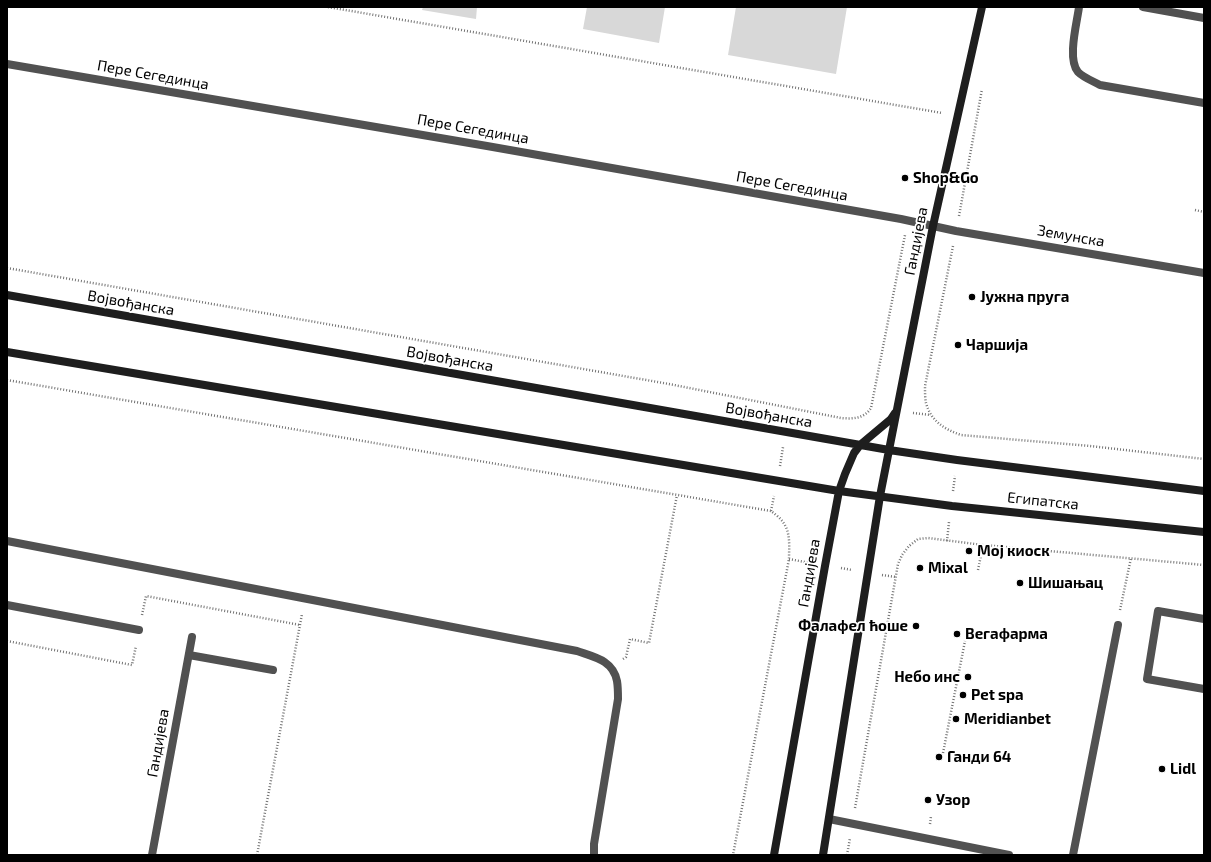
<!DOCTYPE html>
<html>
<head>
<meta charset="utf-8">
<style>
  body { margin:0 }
  #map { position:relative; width:1211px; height:862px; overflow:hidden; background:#fff; font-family:"Exo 2",sans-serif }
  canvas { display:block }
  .frame { position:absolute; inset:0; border:8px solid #000; pointer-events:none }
</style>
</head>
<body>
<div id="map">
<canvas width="1211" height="862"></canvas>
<div class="frame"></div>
</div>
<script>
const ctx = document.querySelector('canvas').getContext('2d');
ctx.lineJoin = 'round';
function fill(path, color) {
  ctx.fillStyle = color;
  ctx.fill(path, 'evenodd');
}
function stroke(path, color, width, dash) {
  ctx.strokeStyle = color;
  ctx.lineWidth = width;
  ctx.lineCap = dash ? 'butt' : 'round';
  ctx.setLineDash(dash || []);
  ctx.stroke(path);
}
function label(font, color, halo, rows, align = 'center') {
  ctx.font = font + ' "Exo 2",sans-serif';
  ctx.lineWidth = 3.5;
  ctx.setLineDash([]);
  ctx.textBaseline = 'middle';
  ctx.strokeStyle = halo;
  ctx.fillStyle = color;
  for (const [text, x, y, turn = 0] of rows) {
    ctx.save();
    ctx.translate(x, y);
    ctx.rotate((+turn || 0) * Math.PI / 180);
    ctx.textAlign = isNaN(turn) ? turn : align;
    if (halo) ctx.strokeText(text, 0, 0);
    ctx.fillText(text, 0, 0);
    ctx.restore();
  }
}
fill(new Path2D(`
  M 423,7 L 477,7 L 476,19 L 422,10 Z
  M 587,7 L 665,7 L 659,43 L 583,29 Z
  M 736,7 L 847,7 L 836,74 L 728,55 Z`), '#d8d8d8');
stroke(new Path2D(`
  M 328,7 L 942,113
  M 1195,210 L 1204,212
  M 959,216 L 982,89
  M 953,246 L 925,386 C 925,392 925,398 926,403 C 931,421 944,429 961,435 L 1090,446 L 1204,459
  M 7,268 L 669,384 L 841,418 C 852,419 864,419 871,408 L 905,235
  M 7,380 L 771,511 C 775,514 780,518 783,522 C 791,533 789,547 789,559 L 733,855
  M 913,413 L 931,415
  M 780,466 L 783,447
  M 953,491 L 955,476
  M 771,511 L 774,496
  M 947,541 L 949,522
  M 789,559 L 810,563
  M 841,568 L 852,570
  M 978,570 L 983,545
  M 882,575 L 896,577
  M 1120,610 L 1131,558
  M 142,615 L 146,596 L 300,625
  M 7,641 L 132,665 L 136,646
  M 623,659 L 626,657 L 630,639 L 649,643 L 677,495
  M 943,753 L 965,641
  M 855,808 L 898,564 L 902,555 L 909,546 L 918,539 L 928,538 L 983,545 L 1204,565
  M 930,824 L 931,816
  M 257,855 L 302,614
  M 847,855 L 850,838`), '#737373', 2.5, [1, 2]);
stroke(new Path2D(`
  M 1079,7 C 1077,23 1067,59 1078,72 C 1084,78 1093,81 1100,85 L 1204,103
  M 7,541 L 577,651 C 594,657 613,660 617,681 C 618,687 618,693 618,699 L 594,844 L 594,855
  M 7,605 L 139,630
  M 1204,619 L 1158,611 L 1147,679 L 1204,689
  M 189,655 L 273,670
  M 829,819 L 1009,855
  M 152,855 L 192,637
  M 1073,855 L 1118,625`), '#515151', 8);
stroke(new Path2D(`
  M 1143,7 L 1204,18
  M 7,64 L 487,146 L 901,219 L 956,231 L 1204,273`), '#515151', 8);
stroke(new Path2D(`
  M 7,295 L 889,450 L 957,460 L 1204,491
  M 7,352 L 839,491 L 952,506 L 1204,532
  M 774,855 L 825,566 L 839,491 L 845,474 L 854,453 L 860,445 L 891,419 L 895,413
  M 823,855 L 880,496 L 933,226 L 982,7`), '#1e1e1e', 8);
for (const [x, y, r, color] of [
  [905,178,4,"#000"],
  [972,297,4,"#000"],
  [958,345,4,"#000"],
  [969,551,4,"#000"],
  [920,568,4,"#000"],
  [1020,583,4,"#000"],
  [916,626,4,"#000"],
  [957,634,4,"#000"],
  [968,677,4,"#000"],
  [963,695,4,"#000"],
  [956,719,4,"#000"],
  [939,757,4,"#000"],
  [1162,769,4,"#000"],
  [928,800,4,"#000"]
]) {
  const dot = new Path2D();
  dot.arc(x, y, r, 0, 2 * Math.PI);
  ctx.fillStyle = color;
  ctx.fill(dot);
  stroke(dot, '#fff', 1.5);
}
label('15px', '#000', '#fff', [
  ["Пере Сегединца",153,75,10],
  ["Пере Сегединца",473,129,10],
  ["Пере Сегединца",792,186,10],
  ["Земунска",1071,236,10],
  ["Гандијева",916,241,-79],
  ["Војвођанска",131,303,10],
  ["Војвођанска",450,359,10],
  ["Војвођанска",769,415,10],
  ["Египатска",1043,501,6],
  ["Гандијева",809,573,-80],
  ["Гандијева",158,743,-80]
]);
label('bold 15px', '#000', '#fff', [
  ["Shop&Go",913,178],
  ["Јужна пруга",980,297],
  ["Чаршија",966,345],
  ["Мој киоск",977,551],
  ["Mixal",928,568],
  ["Шишањац",1028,583],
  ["Фалафел ћоше",908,626,"right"],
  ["Вегафарма",965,634],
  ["Небо инс",960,677,"right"],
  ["Pet spa",971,695],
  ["Meridianbet",964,719],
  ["Ганди 64",947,757],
  ["Lidl",1170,769],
  ["Узор",936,800]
], 'left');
</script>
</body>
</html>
